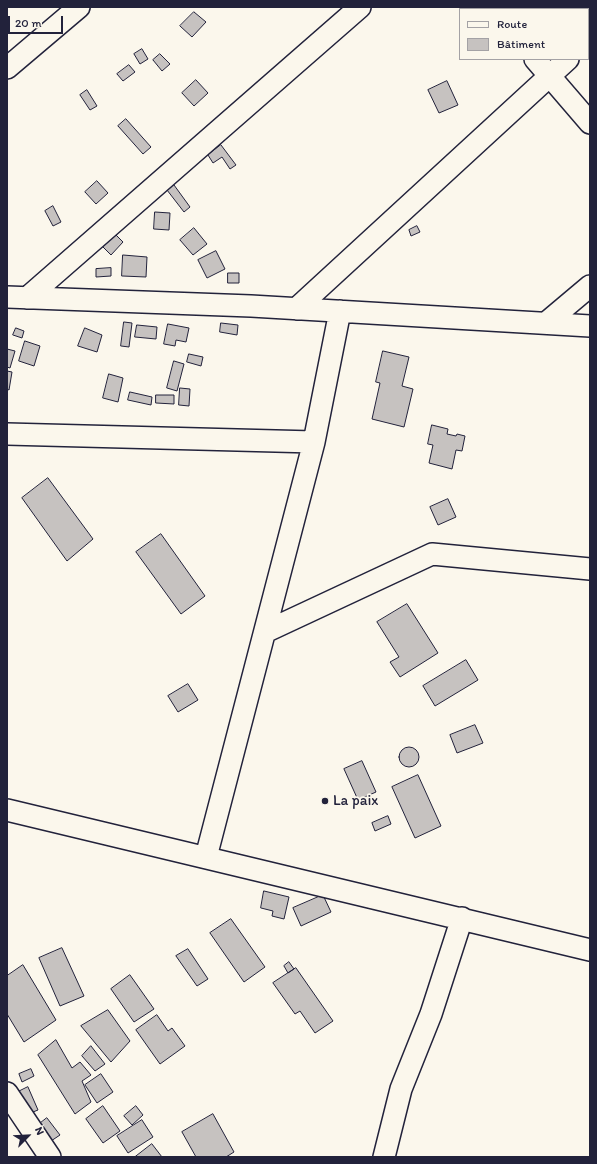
<!DOCTYPE html>
<html>
<head>
<meta charset="utf-8">
<style>
  body { margin:0 }
  #map { position:relative; width:597px; height:1164px; overflow:hidden; background:#fbf7ec; font-family:Itim,sans-serif }
  canvas { display:block }
  .frame { position:absolute; inset:0; border:8px solid #22223b; pointer-events:none }
  .legend { position:absolute; left:459px; top:8px; width:130px; height:52px; box-sizing:border-box; background:#fbf7ec; border:1px solid #a4a2a5; margin:0; padding:5px 7px; list-style:none; font-size:12px; color:#22223b }
  .legend li { display:flex; align-items:center; gap:8px; height:20px }
  .legend b { width:20px; border:1px solid #a4a2a5 }
  .north { position:absolute; left:8px; top:1116px; width:40px; height:40px; -webkit-text-stroke:3px #fbf7ec; paint-order:stroke; rotate:66deg; font-size:11px; font-weight:700; line-height:16px; text-align:center; color:#22223b }
  .north::after { content:''; display:block; margin:auto; width:14px; height:18px; background:#22223b; clip-path:polygon(50% 0,100% 100%,50% 72%,0 100%) }
  .scale { position:absolute; left:8px; top:16px; width:55px; height:18px; box-sizing:border-box; border:2px solid #22223b; border-top:0; padding-left:5px; font-size:12px; line-height:14px; white-space:nowrap; color:#22223b; -webkit-text-stroke:3px #fbf7ec; paint-order:stroke }
</style>
</head>
<body>
<div id="map">
<canvas width="597" height="1164"></canvas>
<div class="frame"></div>
<ul class="legend">
<li><b style="height:5px;background:#fbf7ec"></b>Route</li>
<li><b style="height:11px;background:#c6c2c0"></b>Bâtiment</li>
</ul>
<div class="north">N</div>
<div class="scale">20 m</div>
</div>
<script>
const ctx = document.querySelector('canvas').getContext('2d');
ctx.lineJoin = 'round';
function fill(path, color) {
  ctx.fillStyle = color;
  ctx.fill(path, 'evenodd');
}
function stroke(path, color, width, dash) {
  ctx.strokeStyle = color;
  ctx.lineWidth = width;
  ctx.lineCap = dash ? 'butt' : 'round';
  ctx.setLineDash(dash || []);
  ctx.stroke(path);
}
function label(font, color, halo, rows, align = 'center') {
  ctx.font = font + ' Itim,sans-serif';
  ctx.lineWidth = 3.5;
  ctx.setLineDash([]);
  ctx.textBaseline = 'middle';
  ctx.strokeStyle = halo;
  ctx.fillStyle = color;
  for (const [text, x, y, turn = 0] of rows) {
    ctx.save();
    ctx.translate(x, y);
    ctx.rotate((+turn || 0) * Math.PI / 180);
    ctx.textAlign = isNaN(turn) ? turn : align;
    if (halo) ctx.strokeText(text, 0, 0);
    ctx.fillText(text, 0, 0);
    ctx.restore();
  }
}
const building = new Path2D(`
  M 194,12 L 206,22 L 192,37 L 180,26 Z
  M 142,49 L 148,59 L 140,64 L 134,54 Z
  M 160,54 L 170,64 L 162,71 L 153,60 Z
  M 129,65 L 135,72 L 123,81 L 117,74 Z
  M 196,80 L 208,93 L 194,106 L 182,93 Z
  M 447,81 L 458,105 L 439,113 L 428,90 Z
  M 87,90 L 97,106 L 90,110 L 80,95 Z
  M 126,119 L 151,147 L 143,154 L 118,126 Z
  M 221,145 L 236,165 L 230,169 L 222,157 L 213,163 L 208,155 Z
  M 97,181 L 108,193 L 96,204 L 85,192 Z
  M 174,185 L 190,207 L 184,212 L 167,190 Z
  M 53,206 L 61,222 L 53,226 L 45,211 Z
  M 155,212 L 170,213 L 169,230 L 154,229 Z
  M 417,226 L 420,232 L 411,236 L 409,230 Z
  M 194,228 L 207,244 L 193,255 L 180,240 Z
  M 115,234 L 123,242 L 111,255 L 103,247 Z
  M 216,251 L 225,269 L 207,278 L 198,260 Z
  M 123,255 L 147,257 L 146,277 L 122,276 Z
  M 111,268 L 111,276 L 96,277 L 96,269 Z
  M 228,273 L 239,273 L 239,283 L 228,283 Z
  M 124,322 L 132,323 L 129,347 L 121,346 Z
  M 221,323 L 238,325 L 237,335 L 220,332 Z
  M 168,324 L 189,328 L 186,342 L 176,340 L 175,346 L 164,344 Z
  M 137,325 L 157,327 L 156,339 L 135,337 Z
  M 16,328 L 24,331 L 22,338 L 13,335 Z
  M 85,328 L 102,335 L 97,352 L 78,346 Z
  M 25,341 L 40,346 L 34,366 L 19,361 Z
  M 7,349 L 15,351 L 10,368 L 7,367 Z
  M 383,351 L 409,357 L 402,386 L 413,389 L 404,427 L 372,419 L 380,383 L 376,382 Z
  M 189,354 L 203,357 L 201,366 L 187,362 Z
  M 174,361 L 184,364 L 177,391 L 167,388 Z
  M 7,371 L 12,372 L 9,390 L 7,389 Z
  M 109,374 L 123,378 L 118,402 L 103,398 Z
  M 180,388 L 190,389 L 189,406 L 179,405 Z
  M 130,392 L 152,397 L 151,405 L 128,400 Z
  M 156,395 L 174,395 L 174,404 L 156,403 Z
  M 432,425 L 448,429 L 447,434 L 456,436 L 457,434 L 465,436 L 462,451 L 456,450 L 452,469 L 429,463 L 433,445 L 428,444 Z
  M 48,478 L 93,539 L 67,561 L 22,498 Z
  M 448,499 L 456,517 L 438,525 L 430,507 Z
  M 161,534 L 205,596 L 181,614 L 136,552 Z
  M 407,604 L 438,653 L 400,677 L 390,662 L 399,657 L 377,622 Z
  M 466,660 L 478,680 L 435,706 L 423,686 Z
  M 188,684 L 198,700 L 178,712 L 168,696 Z
  M 475,725 L 483,743 L 457,753 L 450,735 Z
  M399 757a10 10 0 1 1 20 0a10 10 0 1 1-20 0Z
  M 362,761 L 376,792 L 358,800 L 344,769 Z
  M 418,775 L 441,826 L 415,838 L 392,787 Z
  M 388,816 L 391,824 L 375,831 L 372,823 Z
  M 264,891 L 289,897 L 284,919 L 272,916 L 273,911 L 261,908 Z
  M 323,895 L 331,912 L 301,926 L 293,908 Z
  M 231,919 L 265,967 L 244,982 L 210,933 Z
  M 62,948 L 84,996 L 60,1006 L 39,958 Z
  M 188,949 L 208,979 L 197,986 L 176,956 Z
  M 289,962 L 294,969 L 288,973 L 284,966 Z
  M 23,965 L 56,1020 L 24,1042 L 7,1014 L 7,976 Z
  M 296,968 L 333,1021 L 315,1033 L 300,1011 L 295,1014 L 273,983 Z
  M 130,975 L 154,1009 L 134,1022 L 111,989 Z
  M 108,1010 L 130,1041 L 111,1062 L 81,1026 Z
  M 157,1015 L 168,1031 L 172,1028 L 185,1046 L 160,1064 L 136,1030 Z
  M 56,1040 L 72,1068 L 80,1062 L 91,1075 L 82,1081 L 91,1102 L 75,1114 L 38,1055 Z
  M 91,1046 L 105,1064 L 95,1071 L 82,1056 Z
  M 31,1069 L 34,1076 L 22,1082 L 19,1074 Z
  M 101,1074 L 113,1092 L 97,1103 L 85,1085 Z
  M 28,1087 L 38,1110 L 23,1116 L 14,1094 Z
  M 103,1106 L 120,1131 L 103,1143 L 86,1119 Z
  M 136,1106 L 143,1115 L 132,1125 L 124,1116 Z
  M 213,1114 L 234,1152 L 226,1157 L 196,1157 L 182,1132 Z
  M 47,1118 L 60,1135 L 45,1145 L 33,1129 Z
  M 142,1120 L 153,1137 L 128,1153 L 117,1136 Z
  M 152,1144 L 162,1157 L 135,1157 Z`);
fill(building, '#c6c2c0');
stroke(building, '#22223b', 1);
const minor = new Path2D(`
  M 490,7 L 492,9
  M 588,42 L 590,40
  M 535,59 L 590,123
  M 7,68 L 79,7
  M 7,297 L 251,306 L 590,326
  M 27,298 L 360,7
  M 296,309 L 568,59
  M 546,323 L 590,286
  M 7,434 L 314,442
  M 265,632 L 432,554 L 590,569
  M 7,810 L 590,950
  M 206,857 L 314,442 L 340,311
  M 7,1093 L 50,1157
  M 384,1157 L 401,1089 L 431,1014 L 462,918`);
stroke(minor, '#22223b', 24);
stroke(minor, '#fbf7ec', 21);
for (const [x, y, r, color] of [
  [325,801,4,"#22223b"]
]) {
  const dot = new Path2D();
  dot.arc(x, y, r, 0, 2 * Math.PI);
  ctx.fillStyle = color;
  ctx.fill(dot);
  stroke(dot, '#fbf7ec', 1.5);
}
label('15px', '#22223b', '#fbf7ec', [
  ["La paix",333,801]
], 'left');
</script>
</body>
</html>
